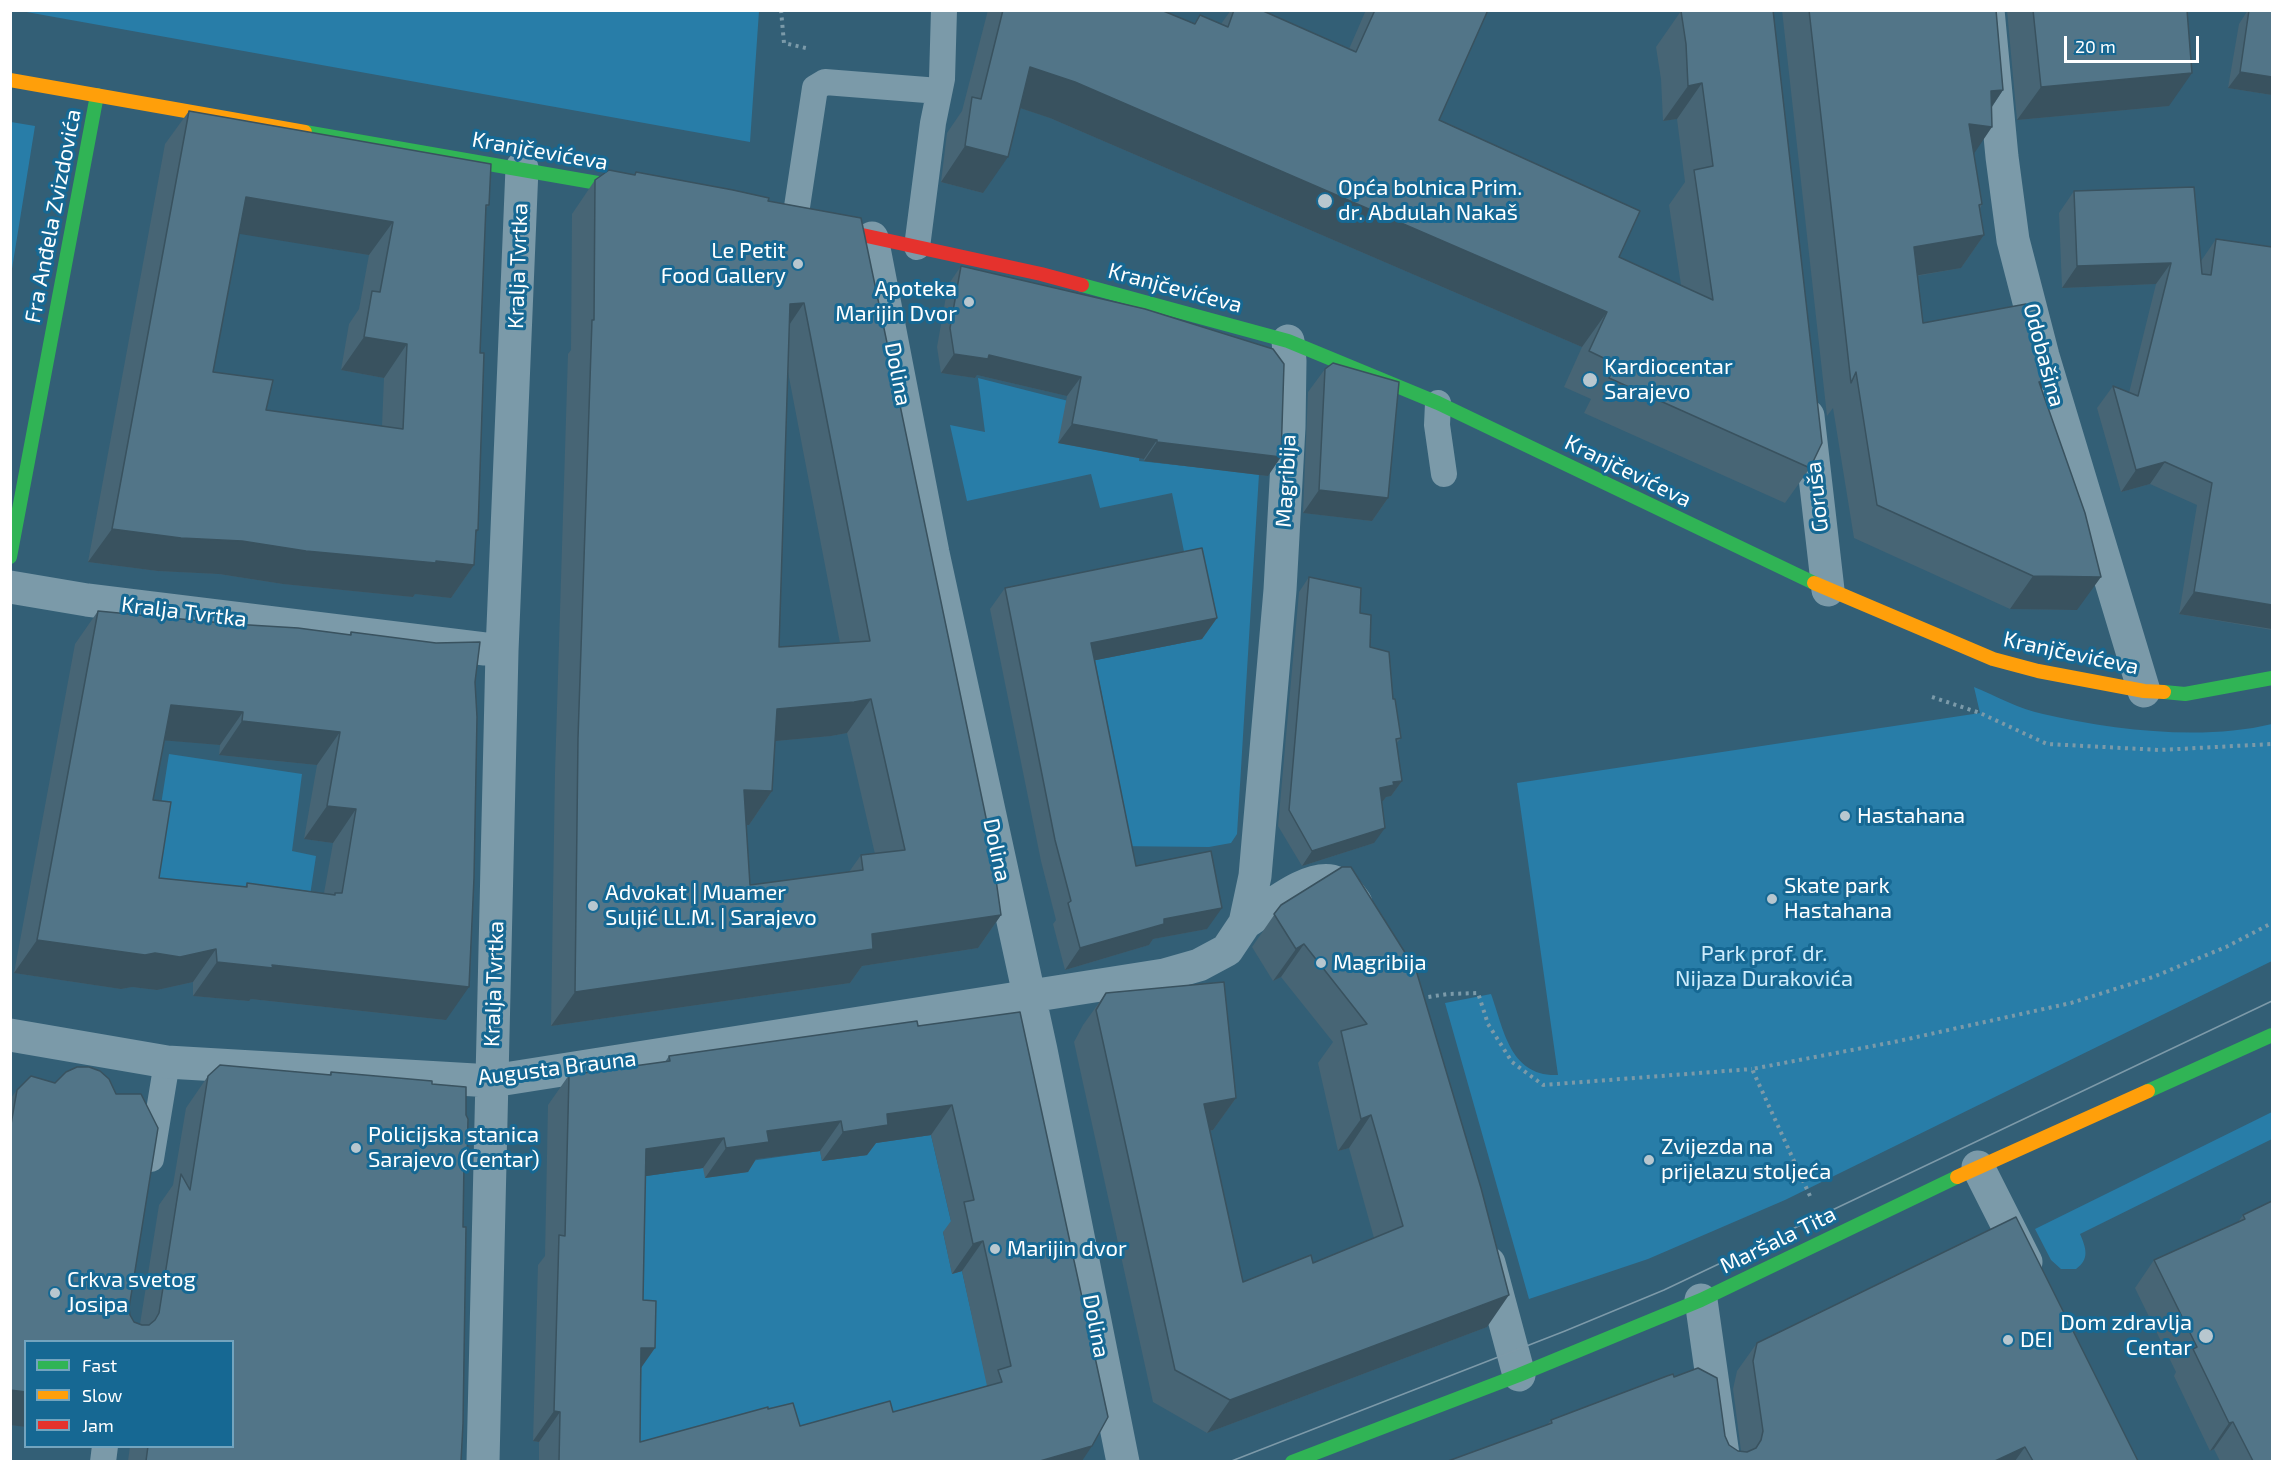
<!DOCTYPE html>
<html>
<head>
<meta charset="utf-8">
<style>
  body { margin:0 }
  #map { position:relative; width:2283px; height:1472px; overflow:hidden; background:#335f76; font-family:"Exo 2",sans-serif }
  canvas { display:block }
  .frame { position:absolute; inset:0; border:12px solid #fff; pointer-events:none }
  .legend { position:absolute; left:24px; top:1340px; width:210px; height:108px; box-sizing:border-box; background:#166893; border:2px solid #73a4be; margin:0; padding:8px 10px; list-style:none; font-size:18px; color:#fff }
  .legend li { display:flex; align-items:center; gap:12px; height:30px }
  .legend b { width:30px; border:2px solid #73a4be }
  .scale { position:absolute; left:2064px; top:36px; width:135px; height:27px; box-sizing:border-box; border:3px solid #fff; border-top:0; padding-left:8px; font-size:18px; line-height:21px; white-space:nowrap; color:#fff; -webkit-text-stroke:4px #166893; paint-order:stroke }
</style>
</head>
<body>
<div id="map">
<canvas width="2283" height="1472"></canvas>
<div class="frame"></div>
<ul class="legend">
<li><b style="height:8px;background:#30b455"></b>Fast</li>
<li><b style="height:8px;background:#ff9f0a"></b>Slow</li>
<li><b style="height:8px;background:#e5322d"></b>Jam</li>
</ul>
<div class="scale">20 m</div>
</div>
<script>
const ctx = document.querySelector('canvas').getContext('2d');
ctx.lineJoin = 'round';
function fill(path, color) {
  ctx.fillStyle = color;
  ctx.fill(path, 'evenodd');
}
function stroke(path, color, width, dash) {
  ctx.strokeStyle = color;
  ctx.lineWidth = width;
  ctx.lineCap = dash ? 'butt' : 'round';
  ctx.setLineDash(dash || []);
  ctx.stroke(path);
}
function label(font, color, halo, rows, align = 'center') {
  ctx.font = font + ' "Exo 2",sans-serif';
  ctx.lineWidth = 6;
  ctx.setLineDash([]);
  ctx.textBaseline = 'middle';
  ctx.strokeStyle = halo;
  ctx.fillStyle = color;
  for (const [text, x, y, turn = 0] of rows) {
    ctx.save();
    ctx.translate(x, y);
    ctx.rotate((+turn || 0) * Math.PI / 180);
    ctx.textAlign = isNaN(turn) ? turn : align;
    if (halo) ctx.strokeText(text, 0, 0);
    ctx.fillText(text, 0, 0);
    ctx.restore();
  }
}
fill(new Path2D(`
  M 21,11 L 759,11 L 750,142 Z
  M 11,122 L 35,126 L 11,275 L 10,122 Z
  M 978,378 L 1096,408 L 1141,442 L 1139,461 L 1259,474 L 1237,834 L 1231,843 L 1209,847 L 1113,846 L 1076,664 L 1202,639 L 1172,493 L 1100,508 L 1091,474 L 967,501 L 950,425 L 985,432 Z
  M 1974,687 C 1996,696 2019,709 2043,714 C 2113,730 2202,741 2272,724 L 2272,961 L 1785,1200 L 1648,1259 L 1529,1299 L 1445,1003 L 1491,994 C 1504,1030 1510,1077 1558,1075 L 1517,783 L 1980,713 Z
  M 169,754 L 302,774 L 292,851 L 316,856 L 307,915 L 146,900 Z
  M 2272,1112 L 2272,1139 L 2080,1234 C 2086,1248 2090,1259 2076,1269 L 2061,1269 L 2051,1260 L 2035,1229 Z
  M 931,1135 L 953,1230 L 943,1232 L 952,1273 L 962,1271 L 990,1396 L 619,1462 L 625,1179 L 820,1151 L 822,1161 L 867,1155 L 866,1144 Z`), '#287da8');
stroke(new Path2D(`
  M 781,10 L 784,43 L 810,49
  M 1932,697 L 1980,713 L 2047,744 L 2160,750 L 2272,744
  M 1421,998 L 1448,994 L 1478,993 L 1488,1024 L 1512,1062 L 1543,1085 L 1752,1069
  M 1810,1196 L 1752,1069 L 1894,1042 L 2071,1003 L 2153,977 L 2226,947 L 2272,923`), '#7b9aa9', 4, [3, 4.5]);
stroke(new Path2D(`
  M 795,220 L 815,88 L 825,82 L 939,91
  M 917,247 L 933,123 L 942,79 L 944,10
  M 1438,403 L 1437,425 L 1444,474
  M 151,1159 L 167,1062
  M 103,1462 L 105,1446`), '#7b9aa9', 26);
stroke(new Path2D(`
  M 1988,10 L 2002,157 L 2013,240 L 2043,356 L 2144,691
  M 872,238 L 933,553 L 1041,1050 L 1123,1462
  M 1808,416 L 1828,590
  M 10,587 L 87,600 L 485,649
  M 1245,923 C 1266,910 1312,870 1337,883 C 1344,886 1351,896 1356,903
  M 10,1035 L 167,1062 L 492,1081 L 1164,975 L 1199,965 L 1227,950 L 1245,923 L 1255,876 L 1280,590 L 1289,427 L 1290,361 L 1288,341
  M 1978,1167 L 2026,1262
  M 1489,1263 L 1519,1375
  M 1701,1300 L 1724,1462
  M 483,1462 L 502,651 L 522,168`), '#7b9aa9', 33);
stroke(new Path2D(`
  M 305,132 L 638,190
  M 1082,285 L 1288,341 L 1438,403 L 1814,583
  M 10,557 L 97,95
  M 2164,692 L 2185,694 L 2272,678
  M 2148,1091 L 2272,1035
  M 1292,1462 L 1519,1375 L 1701,1300 L 1957,1177`), '#30b455', 14);
stroke(new Path2D(`
  M 10,80 L 305,132
  M 1814,583 L 1993,659 L 2038,671 L 2144,691 L 2164,692
  M 1957,1177 L 2148,1091`), '#ff9f0a', 14);
stroke(new Path2D(`
  M 821,226 L 1041,274 L 1082,285`), '#e5322d', 14);
stroke(new Path2D(`
  M 1229,1462 L 1565,1331 L 1664,1290 L 2272,1001`), '#7d9aa9', 1.5);
fill(new Path2D(`
  M 988,10 L 1161,10 L 1194,24 L 1200,15 L 1221,24 L 1231,10 L 1261,10 L 1349,49 L 1366,10 L 1488,10 L 1439,120 L 1619,257 L 1681,285 L 1669,205 L 1685,182 L 1677,119 L 1663,121 L 1661,79 L 1656,47 L 1681,11 L 1810,468 L 1785,503 L 1584,413 L 1591,399 L 1564,387 L 1582,347 L 1050,118 L 1020,108 L 983,193 L 941,182 L 947,133 L 962,111 Z
  M 1782,10 L 1996,10 L 2003,90 L 1992,107 L 1974,154 L 1982,204 L 1980,209 L 1984,235 L 1961,268 L 1917,276 L 1923,323 L 2041,388 L 2077,610 L 2010,609 L 1854,538 L 1833,408 L 1827,416 Z
  M 2007,10 L 2187,10 L 2169,106 L 2017,120 Z
  M 2248,10 L 2272,10 L 2272,95 L 2228,88 L 2239,24 Z
  M 189,111 L 489,205 L 486,208 L 480,353 L 478,530 L 475,534 L 474,565 L 451,598 L 415,594 L 413,597 L 283,584 L 219,574 L 158,571 L 88,562 L 165,144 ZM 239,233 L 369,255 L 359,309 L 349,324 L 341,370 L 384,378 L 382,426 L 266,410 L 213,372 Z
  M 636,172 L 768,201 L 861,218 L 1001,915 L 978,948 L 862,966 L 850,983 L 551,1026 L 555,772 L 568,354 L 571,350 L 572,214 L 595,180 L 634,175 ZM 788,372 L 815,513 L 840,643 L 779,647 ZM 847,733 L 875,854 L 861,855 L 849,872 L 750,885 L 746,825 L 749,825 L 772,791 L 775,741 L 831,736 Z
  M 2074,191 L 2201,261 L 2216,239 L 2272,630 L 2179,614 L 2197,505 L 2150,484 L 2121,492 L 2097,408 L 2113,386 L 2129,393 L 2156,284 L 2062,288 L 2059,213 Z
  M 961,266 L 1268,476 L 1144,461 L 1144,459 L 1058,443 L 1067,396 L 977,375 L 975,378 L 941,373 L 937,347 L 948,285 Z
  M 1325,369 L 1388,498 L 1372,521 L 1303,513 L 1308,392 Z
  M 1309,577 L 1360,613 L 1370,647 L 1393,699 L 1401,738 L 1396,744 L 1402,781 L 1391,796 L 1386,797 L 1383,801 L 1382,801 L 1374,843 L 1302,866 L 1278,826 L 1299,592 Z
  M 1005,588 L 1217,618 L 1202,639 L 1095,660 L 1136,866 L 1207,929 L 1153,939 L 1149,945 L 1065,970 L 1053,924 L 1056,920 L 1041,861 L 990,609 Z
  M 98,611 L 349,635 L 351,632 L 475,682 L 446,1020 L 251,999 L 249,1001 L 193,996 L 193,982 L 157,990 L 132,987 L 121,989 L 14,973 L 75,644 ZM 165,740 L 220,745 L 219,755 L 317,765 L 304,839 L 333,843 L 324,893 L 247,883 L 245,887 L 159,878 L 153,800 Z
  M 1342,867 L 1487,1327 L 1207,1433 L 1153,1402 L 1074,1042 L 1083,1025 L 1106,993 L 1236,1098 L 1213,1130 L 1210,1131 L 1243,1282 L 1313,1263 L 1374,1238 L 1349,1148 L 1338,1151 L 1318,1063 L 1333,1042 L 1281,977 L 1273,981 L 1252,947 L 1281,905 Z
  M 1020,1012 L 1082,1461 L 539,1461 L 539,1442 L 533,1441 L 538,1265 L 545,1256 L 548,1105 L 569,1075 L 665,1062 L 669,1056 L 918,1026 ZM 931,1135 L 951,1221 L 943,1232 L 952,1274 L 962,1271 L 987,1386 L 893,1412 L 800,1426 L 768,1409 L 640,1442 L 645,1176 L 703,1168 L 705,1178 L 748,1172 L 756,1159 L 820,1151 L 822,1161 L 867,1155 L 876,1143 Z
  M 331,1072 L 432,1084 L 467,1162 L 464,1167 L 461,1461 L 128,1461 L 130,1446 L 232,1446 L 232,1341 L 26,1341 L 26,1427 L 10,1425 L 10,1099 L 17,1090 L 129,1308 L 130,1315 L 134,1322 L 140,1324 L 159,1205 L 173,1185 L 186,1108 L 208,1076 L 329,1075 Z
  M 2272,1201 L 2272,1461 L 2220,1461 L 2214,1449 L 2210,1451 L 2174,1376 L 2176,1372 L 2135,1288 L 2154,1260 L 2238,1222 L 2243,1215 Z
  M 1757,1343 L 2138,1461 L 1448,1461 L 1547,1425 L 1551,1420 L 1674,1377 L 1725,1436 L 1729,1445 L 1738,1451 L 1741,1451 L 1733,1389 L 1737,1371 Z`), '#476575');
fill(new Path2D(`
  M 1030,67 L 1075,82 L 1607,312 L 1582,347 L 1050,118 L 1005,103 Z
  M 2240,72 L 2272,77 L 2272,95 L 2228,88 Z
  M 2192,73 L 2169,106 L 2017,120 L 2041,87 Z
  M 1702,83 L 1677,119 L 1663,121 L 1688,86 Z
  M 2003,90 L 1980,124 L 1992,127 L 1969,161 L 1945,157 L 1991,91 Z
  M 965,146 L 1008,157 L 983,193 L 941,182 Z
  M 246,197 L 393,222 L 369,255 L 222,231 Z
  M 1984,235 L 1961,268 L 1890,280 L 1914,247 Z
  M 2171,263 L 2156,284 L 2062,288 L 2077,266 Z
  M 804,303 L 781,337 L 790,304 Z
  M 364,337 L 407,344 L 384,378 L 341,370 Z
  M 954,354 L 989,355 L 1081,377 L 1067,396 L 977,375 L 975,378 L 941,373 Z
  M 2048,380 L 2024,413 L 2039,382 Z
  M 1072,424 L 1157,440 L 1144,459 L 1058,443 Z
  M 1157,442 L 1281,457 L 1268,476 L 1144,461 Z
  M 2165,462 L 2150,484 L 2121,492 L 2136,470 Z
  M 1319,490 L 1388,498 L 1372,521 L 1303,513 Z
  M 112,529 L 242,541 L 478,530 L 455,563 L 474,565 L 451,598 L 415,594 L 413,597 L 283,584 L 219,574 L 158,571 L 88,562 Z
  M 2033,576 L 2101,577 L 2077,610 L 2010,609 Z
  M 2194,592 L 2272,605 L 2272,629 L 2179,614 Z
  M 1217,618 L 1202,639 L 1076,664 L 1091,643 Z
  M 871,699 L 847,733 L 831,736 L 753,743 L 777,709 Z
  M 171,705 L 243,712 L 220,745 L 148,739 Z
  M 242,721 L 340,732 L 317,765 L 219,755 Z
  M 1402,781 L 1391,796 L 1386,797 L 1383,801 L 1369,803 L 1380,788 L 1393,782 Z
  M 744,790 L 772,791 L 749,825 L 720,824 Z
  M 327,806 L 356,809 L 333,843 L 304,839 Z
  M 1385,828 L 1374,843 L 1302,866 L 1312,851 Z
  M 1222,908 L 1207,929 L 1153,939 L 1149,945 L 1065,970 L 1080,948 L 1164,919 Z
  M 1001,915 L 978,948 L 862,966 L 850,983 L 551,1026 L 575,992 L 872,934 Z
  M 37,940 L 155,953 L 216,949 L 193,982 L 157,990 L 132,987 L 121,989 L 14,973 Z
  M 1304,944 L 1281,977 L 1273,981 L 1296,949 Z
  M 217,962 L 272,965 L 469,987 L 446,1020 L 251,999 L 249,1001 L 193,996 Z
  M 1236,1098 L 1213,1130 L 1181,1136 L 1204,1104 Z
  M 952,1105 L 931,1135 L 876,1143 L 867,1155 L 822,1161 L 843,1132 L 887,1114 Z
  M 1371,1115 L 1349,1148 L 1338,1151 L 1361,1119 Z
  M 841,1121 L 820,1151 L 756,1159 L 748,1172 L 705,1178 L 726,1148 L 767,1131 Z
  M 724,1138 L 703,1168 L 625,1179 L 646,1149 Z
  M 983,1241 L 962,1271 L 952,1274 L 973,1244 Z
  M 1509,1295 L 1487,1327 L 1207,1433 L 1230,1400 Z
  M 641,1348 L 655,1348 L 634,1378 Z
  M 10,1390 L 26,1392 L 26,1427 L 10,1425 Z
  M 554,1411 L 560,1412 L 539,1442 L 533,1441 Z
  M 2233,1422 L 2214,1449 L 2210,1451 L 2229,1423 Z
  M 1092,1446 L 1082,1461 L 1040,1461 Z
  M 2025,1447 L 2015,1461 L 1995,1461 Z`), '#39525f');
const building = new Path2D(`
  M 1003,10 L 1161,10 L 1195,24 L 1200,15 L 1228,27 L 1234,10 L 1261,10 L 1356,52 L 1375,10 L 1488,10 L 1439,120 L 1640,211 L 1619,257 L 1713,300 L 1694,170 L 1713,166 L 1702,83 L 1688,86 L 1686,44 L 1681,11 L 1687,10 L 1773,10 L 1822,443 L 1810,468 L 1609,378 L 1616,364 L 1589,351 L 1607,312 L 1075,82 L 1030,67 L 1008,157 L 965,146 L 972,97 L 981,99 Z
  M 1809,10 L 1996,10 L 2003,90 L 1991,91 L 1992,127 L 1969,124 L 1982,204 L 1979,205 L 1984,235 L 1914,247 L 1923,323 L 2026,304 L 2048,380 L 2039,382 L 2085,513 L 2101,577 L 2033,576 L 1877,505 L 1856,372 L 1851,383 Z
  M 2033,10 L 2187,10 L 2192,73 L 2041,87 Z
  M 2249,10 L 2272,10 L 2272,77 L 2240,72 Z
  M 189,111 L 491,164 L 489,205 L 486,205 L 480,353 L 484,353 L 478,530 L 476,530 L 474,565 L 436,561 L 436,563 L 306,551 L 242,541 L 181,538 L 112,529 ZM 246,197 L 393,222 L 380,292 L 372,291 L 364,337 L 407,344 L 403,429 L 266,410 L 273,380 L 213,372 Z
  M 609,170 L 635,175 L 636,172 L 733,190 L 769,198 L 768,201 L 861,218 L 990,837 L 1001,915 L 872,934 L 873,949 L 575,992 L 578,738 L 592,320 L 594,320 L 595,180 ZM 804,303 L 870,641 L 779,647 L 790,304 ZM 871,699 L 905,850 L 861,855 L 863,870 L 750,885 L 744,790 L 772,791 L 777,709 L 854,702 Z
  M 2194,187 L 2202,274 L 2211,275 L 2216,239 L 2272,247 L 2272,605 L 2194,592 L 2212,483 L 2165,462 L 2136,470 L 2113,386 L 2138,396 L 2171,263 L 2077,266 L 2074,191 Z
  M 961,266 L 1145,309 L 1273,349 L 1284,364 L 1281,457 L 1157,442 L 1157,440 L 1072,424 L 1081,377 L 989,355 L 988,359 L 954,354 L 950,328 Z
  M 1333,363 L 1399,382 L 1388,498 L 1319,490 L 1325,369 Z
  M 1202,548 L 1217,618 L 1091,643 L 1136,866 L 1211,851 L 1222,908 L 1164,919 L 1164,924 L 1080,948 L 1068,903 L 1071,901 L 1055,840 L 1005,588 Z
  M 1309,577 L 1361,588 L 1360,613 L 1371,615 L 1370,647 L 1389,652 L 1393,699 L 1395,699 L 1401,738 L 1396,739 L 1402,781 L 1393,782 L 1394,785 L 1380,788 L 1385,828 L 1312,851 L 1289,810 Z
  M 98,611 L 233,624 L 298,628 L 351,635 L 351,632 L 436,643 L 480,642 L 475,682 L 477,717 L 474,878 L 469,987 L 272,965 L 273,968 L 217,962 L 216,949 L 180,957 L 155,953 L 145,955 L 37,940 ZM 171,705 L 243,712 L 242,721 L 340,732 L 327,806 L 356,809 L 342,893 L 335,893 L 335,895 L 247,883 L 247,887 L 159,878 L 171,802 L 153,800 Z
  M 1342,867 L 1351,867 L 1416,970 L 1481,1188 L 1509,1295 L 1230,1400 L 1175,1370 L 1096,1010 L 1106,993 L 1224,982 L 1236,1098 L 1204,1104 L 1243,1282 L 1311,1255 L 1313,1263 L 1403,1226 L 1371,1115 L 1361,1119 L 1341,1031 L 1367,1024 L 1304,944 L 1296,949 L 1274,914 L 1281,905 Z
  M 1020,1012 L 1108,1417 L 1092,1446 L 1040,1461 L 559,1461 L 560,1412 L 554,1411 L 559,1235 L 565,1236 L 569,1075 L 670,1061 L 669,1056 L 917,1021 L 918,1026 ZM 952,1105 L 974,1200 L 964,1202 L 973,1244 L 983,1241 L 1011,1366 L 998,1370 L 1002,1382 L 893,1412 L 890,1401 L 800,1426 L 793,1403 L 768,1409 L 768,1407 L 640,1442 L 641,1348 L 655,1348 L 656,1301 L 643,1300 L 646,1149 L 724,1138 L 726,1148 L 769,1142 L 767,1131 L 841,1121 L 843,1132 L 888,1125 L 887,1114 Z
  M 220,1065 L 331,1075 L 331,1072 L 432,1081 L 432,1084 L 466,1087 L 466,1115 L 468,1119 L 467,1162 L 464,1163 L 463,1227 L 466,1227 L 463,1424 L 461,1461 L 146,1461 L 148,1446 L 232,1446 L 232,1341 L 26,1341 L 26,1392 L 10,1390 L 10,1130 L 17,1090 L 31,1076 L 55,1083 L 66,1072 L 77,1067 L 89,1067 L 100,1071 L 109,1079 L 116,1094 L 141,1094 L 158,1128 L 129,1308 L 130,1315 L 134,1322 L 142,1325 L 149,1325 L 155,1320 L 159,1313 L 181,1174 L 190,1190 L 208,1076 Z
  M 2272,1201 L 2272,1461 L 2253,1461 L 2233,1422 L 2229,1423 L 2193,1349 L 2197,1347 L 2154,1260 L 2245,1219 L 2243,1215 Z
  M 2016,1217 L 2138,1461 L 2033,1461 L 2025,1447 L 1995,1461 L 1448,1461 L 1552,1423 L 1551,1420 L 1667,1376 L 1673,1374 L 1674,1377 L 1698,1368 L 1717,1378 L 1725,1436 L 1729,1445 L 1738,1451 L 1747,1452 L 1756,1448 L 1761,1440 L 1763,1431 L 1753,1361 L 1757,1343 Z`);
fill(building, '#527588');
stroke(building, '#39525f', 1.5);
for (const [x, y, r, color] of [
  [1325,201,8,"#b8c7cf"],
  [798,264,6,"#b8c7cf"],
  [969,302,6,"#b8c7cf"],
  [1590,380,8,"#b8c7cf"],
  [1845,816,6,"#b8c7cf"],
  [1772,899,6,"#b8c7cf"],
  [593,906,6,"#b8c7cf"],
  [1321,963,6,"#b8c7cf"],
  [356,1148,6,"#b8c7cf"],
  [1649,1160,6,"#b8c7cf"],
  [995,1249,6,"#b8c7cf"],
  [55,1293,6,"#b8c7cf"],
  [2206,1336,8,"#b8c7cf"],
  [2008,1340,6,"#b8c7cf"]
]) {
  const dot = new Path2D();
  dot.arc(x, y, r, 0, 2 * Math.PI);
  ctx.fillStyle = color;
  ctx.fill(dot);
  stroke(dot, '#166893', 2);
}
label('22px', '#fff', '#166893', [
  ["Kranjčevićeva",540,151,10],
  ["Fra Anđela Zvizdovića",53,216,-79],
  ["Kralja Tvrtka",518,266,-88],
  ["Kranjčevićeva",1175,288,15],
  ["Odobašina",2044,355,75],
  ["Dolina",898,374,79],
  ["Kranjčevićeva",1628,471,26],
  ["Magribija",1286,481,-87],
  ["Goruša",1817,497,-96],
  ["Kralja Tvrtka",184,612,7],
  ["Kranjčevićeva",2071,653,12],
  ["Dolina",997,850,78],
  ["Kralja Tvrtka",494,984,-88],
  ["Augusta Brauna",557,1068,-7],
  ["Maršala Tita",1778,1240,-26],
  ["Dolina",1096,1326,79]
]);
label('22px', '#fff', '#166893', [
  ["Opća bolnica Prim.",1338,188],
  ["dr. Abdulah Nakaš",1338,213],
  ["Le Petit",786,251,"right"],
  ["Food Gallery",786,276,"right"],
  ["Apoteka",957,289,"right"],
  ["Marijin Dvor",957,314,"right"],
  ["Kardiocentar",1604,367],
  ["Sarajevo",1604,392],
  ["Hastahana",1857,816],
  ["Skate park",1784,886],
  ["Hastahana",1784,911],
  ["Advokat | Muamer",605,893],
  ["Suljić LL.M. | Sarajevo",605,918],
  ["Magribija",1333,963],
  ["Policijska stanica",368,1135],
  ["Sarajevo (Centar)",368,1160],
  ["Zvijezda na",1661,1147],
  ["prijelazu stoljeća",1661,1172],
  ["Marijin dvor",1007,1249],
  ["Crkva svetog",67,1280],
  ["Josipa",67,1305],
  ["Dom zdravlja",2192,1323,"right"],
  ["Centar",2192,1348,"right"],
  ["DEI",2020,1340]
], 'left');
label('22px', '#cdecfc', '#166893', [
  ["Park prof. dr.",1764,954],
  ["Nijaza Durakovića",1764,979]
]);
</script>
</body>
</html>
